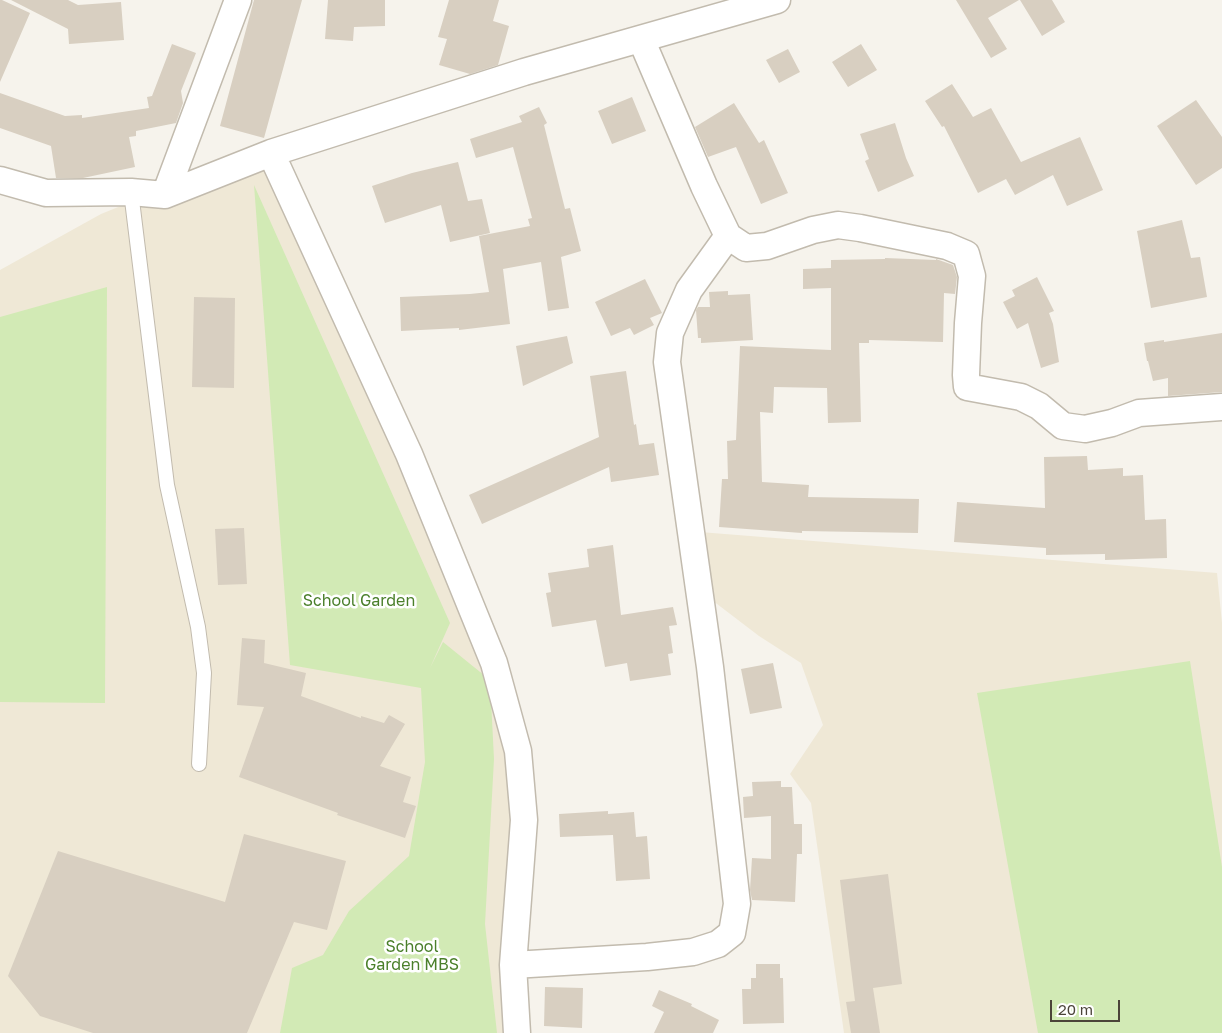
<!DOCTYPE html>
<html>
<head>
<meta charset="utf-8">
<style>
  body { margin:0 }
  #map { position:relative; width:1222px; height:1033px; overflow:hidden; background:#f6f3ec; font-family:"Golos Text",sans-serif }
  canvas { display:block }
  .scale { position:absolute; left:1050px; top:1000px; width:70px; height:22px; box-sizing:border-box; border:2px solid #4b4439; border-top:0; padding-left:6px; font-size:15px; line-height:18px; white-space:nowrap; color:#4b4439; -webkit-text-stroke:4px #fff; paint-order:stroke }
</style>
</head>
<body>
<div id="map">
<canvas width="1222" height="1033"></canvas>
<div class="scale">20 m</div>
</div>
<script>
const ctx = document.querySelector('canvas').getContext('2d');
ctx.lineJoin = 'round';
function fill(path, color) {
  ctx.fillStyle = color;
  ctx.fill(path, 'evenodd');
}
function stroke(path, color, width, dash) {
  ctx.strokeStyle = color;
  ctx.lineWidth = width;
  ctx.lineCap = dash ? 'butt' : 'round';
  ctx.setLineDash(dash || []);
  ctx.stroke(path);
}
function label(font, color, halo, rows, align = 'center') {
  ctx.font = font + ' "Golos Text",sans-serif';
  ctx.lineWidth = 5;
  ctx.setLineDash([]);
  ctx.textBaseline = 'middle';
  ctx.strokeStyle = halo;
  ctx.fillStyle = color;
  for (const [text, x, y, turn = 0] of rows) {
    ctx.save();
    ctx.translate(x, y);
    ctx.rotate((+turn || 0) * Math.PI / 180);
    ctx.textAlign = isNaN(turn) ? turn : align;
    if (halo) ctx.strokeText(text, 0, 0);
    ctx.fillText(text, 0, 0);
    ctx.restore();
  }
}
fill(new Path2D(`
  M 269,146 L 517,751 L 521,1033 L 0,1033 L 0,270 L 101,214 Z
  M 687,531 L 1217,573 L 1222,623 L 1222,1033 L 844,1033 L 811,803 L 790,774 L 823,725 L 801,663 L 759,636 L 704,594 Z`), '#efe8d6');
fill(new Path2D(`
  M 254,185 L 450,623 L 430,668 L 443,642 L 490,680 L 494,759 L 485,924 L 497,1033 L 280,1033 L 292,968 L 323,955 L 349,911 L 409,856 L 425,762 L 421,688 L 290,665 Z
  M 107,287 L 105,703 L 0,702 L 0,317 Z
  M 1190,661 L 1222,867 L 1222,1033 L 1038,1033 L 977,693 Z`), '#d2eab5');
fill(new Path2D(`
  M 0,0 L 2,0 L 30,13 L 0,82 Z
  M 11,0 L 68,0 L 78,5 L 121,2 L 124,40 L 69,44 L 68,29 Z
  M 254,0 L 302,0 L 264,138 L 220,126 Z
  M 328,0 L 385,0 L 385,26 L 354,27 L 353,41 L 325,39 Z
  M 449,0 L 499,0 L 493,21 L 509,26 L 498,65 L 470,74 L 439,65 L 447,39 L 438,37 Z
  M 956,0 L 1019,0 L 988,18 L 1007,49 L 991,58 Z
  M 1020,0 L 1052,0 L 1065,22 L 1042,36 Z
  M 172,44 L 196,53 L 181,91 L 183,103 L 176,123 L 136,131 L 136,136 L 129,137 L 135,167 L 83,178 L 56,178 L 51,146 L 0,128 L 0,93 L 65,116 L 82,115 L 82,118 L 149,108 L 147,97 L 152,96 Z
  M 861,44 L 877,70 L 848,87 L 832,62 Z
  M 788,49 L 800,72 L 779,83 L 766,60 Z
  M 952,84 L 973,117 L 991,108 L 1021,162 L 1080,137 L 1103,190 L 1067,206 L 1053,175 L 1015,195 L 1006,179 L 978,193 L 944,126 L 942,127 L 925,101 Z
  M 632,97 L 646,131 L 612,144 L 598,111 Z
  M 1196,100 L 1222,137 L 1222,168 L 1196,185 L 1157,126 Z
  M 734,103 L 759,143 L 764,140 L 788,193 L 761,204 L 736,147 L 708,157 L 695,127 Z
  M 539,107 L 547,123 L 544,125 L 565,209 L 570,208 L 581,251 L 561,257 L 569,308 L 548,311 L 541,262 L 503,269 L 510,324 L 459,330 L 459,328 L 401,331 L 400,297 L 470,294 L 489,292 L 479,236 L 530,226 L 528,219 L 532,218 L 513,147 L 476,158 L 470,139 L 522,122 L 519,116 Z
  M 895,123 L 906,158 L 914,176 L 878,192 L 865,161 L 869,159 L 860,134 Z
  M 458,162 L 468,201 L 482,199 L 490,233 L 450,242 L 441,205 L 385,223 L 372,186 L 412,173 Z
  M 1182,220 L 1191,258 L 1200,257 L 1207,297 L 1151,308 L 1137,231 Z
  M 885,258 L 936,260 L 936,259 L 953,265 L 957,277 L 955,294 L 944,293 L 943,342 L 869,340 L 869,343 L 859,343 L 861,422 L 828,423 L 827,388 L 774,387 L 773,413 L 760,412 L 762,482 L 809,485 L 808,497 L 919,499 L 918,533 L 802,531 L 802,533 L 719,527 L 722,479 L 728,479 L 727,441 L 736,440 L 740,346 L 831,350 L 831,288 L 803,289 L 803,269 L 831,268 L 831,260 L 885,259 Z
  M 1037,277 L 1054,311 L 1049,313 L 1053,324 L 1059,362 L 1041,368 L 1028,323 L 1017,329 L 1003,302 L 1015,296 L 1012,290 Z
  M 645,279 L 662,313 L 650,318 L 654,325 L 634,335 L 630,328 L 611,336 L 595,302 Z
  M 728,291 L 728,295 L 750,294 L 753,340 L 701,343 L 701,338 L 698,338 L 696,310 L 698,307 L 710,307 L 709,292 Z
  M 194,297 L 235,298 L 234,388 L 192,387 Z
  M 1222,333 L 1222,392 L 1168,396 L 1168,378 L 1153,381 L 1148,361 L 1147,361 L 1144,343 L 1164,340 L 1164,342 Z
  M 567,336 L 573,363 L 523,386 L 516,346 Z
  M 626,371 L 634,425 L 636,424 L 639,445 L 654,443 L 659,475 L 611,482 L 609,467 L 482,524 L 469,495 L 599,437 L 590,376 Z
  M 1087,456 L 1088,470 L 1123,468 L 1123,476 L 1143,475 L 1145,520 L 1166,519 L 1167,558 L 1105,560 L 1105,554 L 1046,555 L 1046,548 L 954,542 L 957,502 L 1045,508 L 1044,457 Z
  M 244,528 L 247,584 L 218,585 L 215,529 Z
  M 613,545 L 621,615 L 673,607 L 677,625 L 669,626 L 673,653 L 668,654 L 671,675 L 630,681 L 627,663 L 605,667 L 596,620 L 552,627 L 546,593 L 551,592 L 548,573 L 589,567 L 587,549 Z
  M 242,638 L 265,640 L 264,663 L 306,673 L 301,696 L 361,718 L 361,716 L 384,723 L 389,715 L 405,724 L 380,766 L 411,777 L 403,802 L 416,806 L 405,838 L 337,815 L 338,813 L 239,777 L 264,707 L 237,705 Z
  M 773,663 L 782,708 L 750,714 L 741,669 Z
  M 781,781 L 781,787 L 792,787 L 794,824 L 802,824 L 802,854 L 797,854 L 795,902 L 752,900 L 750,890 L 752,858 L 771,859 L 771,816 L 744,818 L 743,797 L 753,796 L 752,782 Z
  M 608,811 L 608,814 L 634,812 L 636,837 L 647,836 L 650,879 L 616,881 L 613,835 L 560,837 L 559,814 Z
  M 244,834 L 346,861 L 327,930 L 294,922 L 247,1033 L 93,1033 L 40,1016 L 8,976 L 58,851 L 225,902 Z
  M 888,874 L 902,984 L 873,988 L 880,1033 L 851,1033 L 846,1002 L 855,1001 L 840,880 Z
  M 756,964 L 780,964 L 780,978 L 783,978 L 784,1023 L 743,1024 L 742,989 L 751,989 L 751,978 L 756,978 Z
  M 545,987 L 583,988 L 582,1028 L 544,1026 Z
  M 659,990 L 692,1004 L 691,1006 L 719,1020 L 713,1033 L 654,1033 L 664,1012 L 652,1006 Z`), '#d8cfc1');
const service = new Path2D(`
  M 131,192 L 167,485 L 198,627 L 204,673 L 199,764`);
const minor = new Path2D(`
  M 641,39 L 704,186 L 728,236 L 746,248 L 767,246 L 813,230 L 838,225 L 860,228 L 947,246 L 966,254 L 972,276 L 968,323 L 966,375 L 967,387 L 1021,397 L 1039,406 L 1063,426 L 1085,429 L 1112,423 L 1139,413 L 1222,407
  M 271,153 L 409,454 L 494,663 L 518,751 L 524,820 L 513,965 L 517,1033
  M 0,180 L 46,193 L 131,192 L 165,195 L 271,153 L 524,72 L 777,0
  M 165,195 L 238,0
  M 513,965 L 647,957 L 693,952 L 718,944 L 732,933 L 737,904 L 710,667 L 667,362 L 670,333 L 689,290 L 728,236`);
stroke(service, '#c2bbae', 16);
stroke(minor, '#c2bbae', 29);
stroke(service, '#fff', 14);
stroke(minor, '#fff', 26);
label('16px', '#4a7f2a', '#fff', [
  ["School Garden",359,601],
  ["School",412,947],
  ["Garden MBS",412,965]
]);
</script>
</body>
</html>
